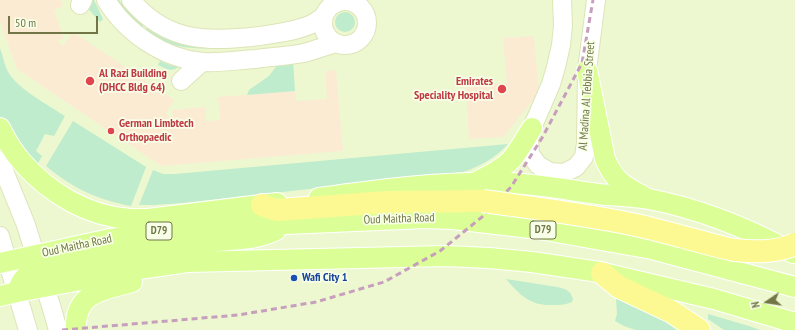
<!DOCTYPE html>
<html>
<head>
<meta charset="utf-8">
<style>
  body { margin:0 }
  #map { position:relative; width:795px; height:330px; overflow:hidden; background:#f4fee0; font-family:"PT Sans Narrow",sans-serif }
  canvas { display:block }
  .north { position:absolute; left:747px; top:282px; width:40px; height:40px; -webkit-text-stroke:3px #f8ffe8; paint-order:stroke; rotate:257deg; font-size:11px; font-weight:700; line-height:16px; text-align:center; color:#727646 }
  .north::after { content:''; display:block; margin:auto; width:14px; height:18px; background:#727646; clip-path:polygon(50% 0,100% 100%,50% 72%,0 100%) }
  .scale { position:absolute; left:8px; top:16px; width:90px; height:18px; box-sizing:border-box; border:2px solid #727646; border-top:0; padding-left:5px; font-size:12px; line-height:14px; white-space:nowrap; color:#727646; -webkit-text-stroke:3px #f8ffe8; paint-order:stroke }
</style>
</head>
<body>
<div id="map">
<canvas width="795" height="330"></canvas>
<div class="north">N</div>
<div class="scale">50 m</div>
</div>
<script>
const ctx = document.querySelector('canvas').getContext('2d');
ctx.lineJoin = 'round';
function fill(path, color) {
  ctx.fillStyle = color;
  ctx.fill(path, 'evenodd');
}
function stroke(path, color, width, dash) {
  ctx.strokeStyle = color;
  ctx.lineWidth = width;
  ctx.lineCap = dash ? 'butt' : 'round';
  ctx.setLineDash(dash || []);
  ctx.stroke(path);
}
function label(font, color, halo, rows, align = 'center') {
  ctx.font = font + ' "PT Sans Narrow",sans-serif';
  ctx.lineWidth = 3.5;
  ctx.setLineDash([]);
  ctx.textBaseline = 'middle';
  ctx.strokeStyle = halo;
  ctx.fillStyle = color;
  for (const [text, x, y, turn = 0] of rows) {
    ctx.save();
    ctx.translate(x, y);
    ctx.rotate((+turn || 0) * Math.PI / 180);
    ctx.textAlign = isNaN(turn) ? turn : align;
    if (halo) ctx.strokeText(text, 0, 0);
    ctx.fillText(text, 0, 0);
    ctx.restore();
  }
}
fill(new Path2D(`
  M 0,0 L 795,0 L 795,330 L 0,330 Z`), '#edf8d1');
fill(new Path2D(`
  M 0,0 L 61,0 L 63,6 L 54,10 L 64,39 L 58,40 L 59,43 L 63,46 L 73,32 L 174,100 L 166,113 L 170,117 L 173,116 L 172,110 L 205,107 L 206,121 L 220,120 L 218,97 L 295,91 L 296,101 L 327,99 L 325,71 L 336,70 L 343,151 L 161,166 L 17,69 L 0,21 Z
  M 534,36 L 539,93 L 503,137 L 469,139 L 466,86 L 507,83 L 503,38 Z`), '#fcebd3');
fill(new Path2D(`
  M 87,0 L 94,0 L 103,19 L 100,22 L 84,4 Z
  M 110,0 L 119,0 L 125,7 L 144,24 L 141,30 Z
  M335 22a10 10 0 1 1 20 0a10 10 0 1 1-20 0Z
  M 148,26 L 223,42 L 223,48 C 203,49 183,49 164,42 C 157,39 151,35 144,32 Z
  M 0,48 C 3,56 4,64 8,72 C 18,89 48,105 65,116 L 54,136 L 45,134 L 36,151 L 42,156 L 36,167 L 0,119 Z
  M 293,59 L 295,91 L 247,95 L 249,90 L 269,76 L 281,60 Z
  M 174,60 L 179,66 C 173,73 166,69 158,65 L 160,61 L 172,66 Z
  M 73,121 L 146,167 L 131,206 C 96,199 74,189 46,166 Z
  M 508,144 C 495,158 481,166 463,172 L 183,203 L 154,205 L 139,205 L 153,170 L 163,174 L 175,174 Z
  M 506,279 L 557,287 C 566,289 570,290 573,299 L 572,302 C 565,305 559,305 553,305 C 530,306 520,295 506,279 Z
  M 616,299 C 640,302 662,318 683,330 L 636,330 L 624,326 L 615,321 L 617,314 Z
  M 708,314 L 749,326 L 760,330 L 724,330 L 708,319 Z`), '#beeccc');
const secondary = new Path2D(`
  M 106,0 C 126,33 164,59 203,62 C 221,63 238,60 255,59 C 271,57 288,56 304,53 C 315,50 325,46 336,43
  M 131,0 C 167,43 209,42 260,36 C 278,33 298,31 314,23 C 317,21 321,18 324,16
  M 562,0 L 563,26 L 561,45 L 556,67 L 551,84 L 532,128 L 529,140 L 530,154 L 538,165 L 550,172 L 564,173 L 576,167 L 584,157 L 586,143 L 587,70 L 596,0
  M323 23a22 22 0 1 1 44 0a22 22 0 1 1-44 0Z
  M 80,5 L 83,0
  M 181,81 L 202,62
  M 0,161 L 26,225 L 52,309 L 58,330
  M 0,236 L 28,330`);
const primary = new Path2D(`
  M 587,70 L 605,159 C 614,180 623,186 643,196
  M 0,128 C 6,140 13,152 22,162 C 49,193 87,216 130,219 C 136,219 142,219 148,219 L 277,203
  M 476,182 C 488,176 501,170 511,160 C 519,151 525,139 532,128
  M 319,198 C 381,189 445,181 508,183 C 538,184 568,190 598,194 C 615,196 633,196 649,199 C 700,209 748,228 793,253
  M 0,263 L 110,239 L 166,230 L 229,225 L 286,224 L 425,218 L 453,219 L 539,229 L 652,249 L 795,287
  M 17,292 C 20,285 22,278 29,275 C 41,267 61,264 76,261 C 119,252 163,246 208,242 C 232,239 254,241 276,230
  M 0,296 L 17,292 L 139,269 L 187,262 L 446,256 L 489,258 L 532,262 L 599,272 L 714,299 L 795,323
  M 76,330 C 74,292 103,290 132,282`);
const highway = new Path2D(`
  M 262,205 L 273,209 L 278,210 L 388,202 L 483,201
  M 602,273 L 619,287 L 672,312 L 699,330`);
stroke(secondary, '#dde4b6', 20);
stroke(primary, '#fff', 22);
stroke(highway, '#fff', 24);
stroke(secondary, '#fff', 18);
stroke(primary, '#dbff96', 20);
stroke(highway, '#fcf993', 22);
stroke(new Path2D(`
  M 62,330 L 238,315 L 316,302 L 384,282 L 440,251 L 482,217 L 511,187 L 542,138 L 582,63 L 593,0`), '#c79fbd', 3, [6, 4]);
const highwayBridge = new Path2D(`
  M 483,201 C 532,208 582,214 631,224 C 665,231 699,242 734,250 C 754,252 776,253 795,244`);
stroke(highwayBridge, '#fff', 24, []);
stroke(highwayBridge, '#fcf993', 22);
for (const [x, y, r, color] of [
  [90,81,5,"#e0444e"],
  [502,89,5,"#e0444e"],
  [111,131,4,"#e0444e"],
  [294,278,4,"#1a4fb4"]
]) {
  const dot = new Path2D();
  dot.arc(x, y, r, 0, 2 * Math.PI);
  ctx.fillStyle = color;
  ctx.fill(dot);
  stroke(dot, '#f8ffe8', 1.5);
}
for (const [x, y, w] of [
  [543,230,26],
  [159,231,26]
]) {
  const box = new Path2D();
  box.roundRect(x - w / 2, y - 9, w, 18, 3);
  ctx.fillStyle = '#f8ffe8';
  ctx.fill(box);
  stroke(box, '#727646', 1);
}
label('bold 11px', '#727646', null, [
  ["D79",543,230],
  ["D79",159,231]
]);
label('bold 12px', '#be3a42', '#f8ffe8', [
  ["Al Razi Building",99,74],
  ["(DHCC Bldg 64)",99,88],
  ["Emirates",493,82,"right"],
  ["Speciality Hospital",493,96,"right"],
  ["German Limbtech",119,124],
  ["Orthopaedic",119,138]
], 'left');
label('12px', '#727646', '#f8ffe8', [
  ["Al Madina Al Tebbia Street",587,96,-86],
  ["Oud Maitha Road",399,219,-2],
  ["Oud Maitha Road",77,246,-12]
]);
label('bold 12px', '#164399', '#f8ffe8', [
  ["Wafi City 1",302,278]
], 'left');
</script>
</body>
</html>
